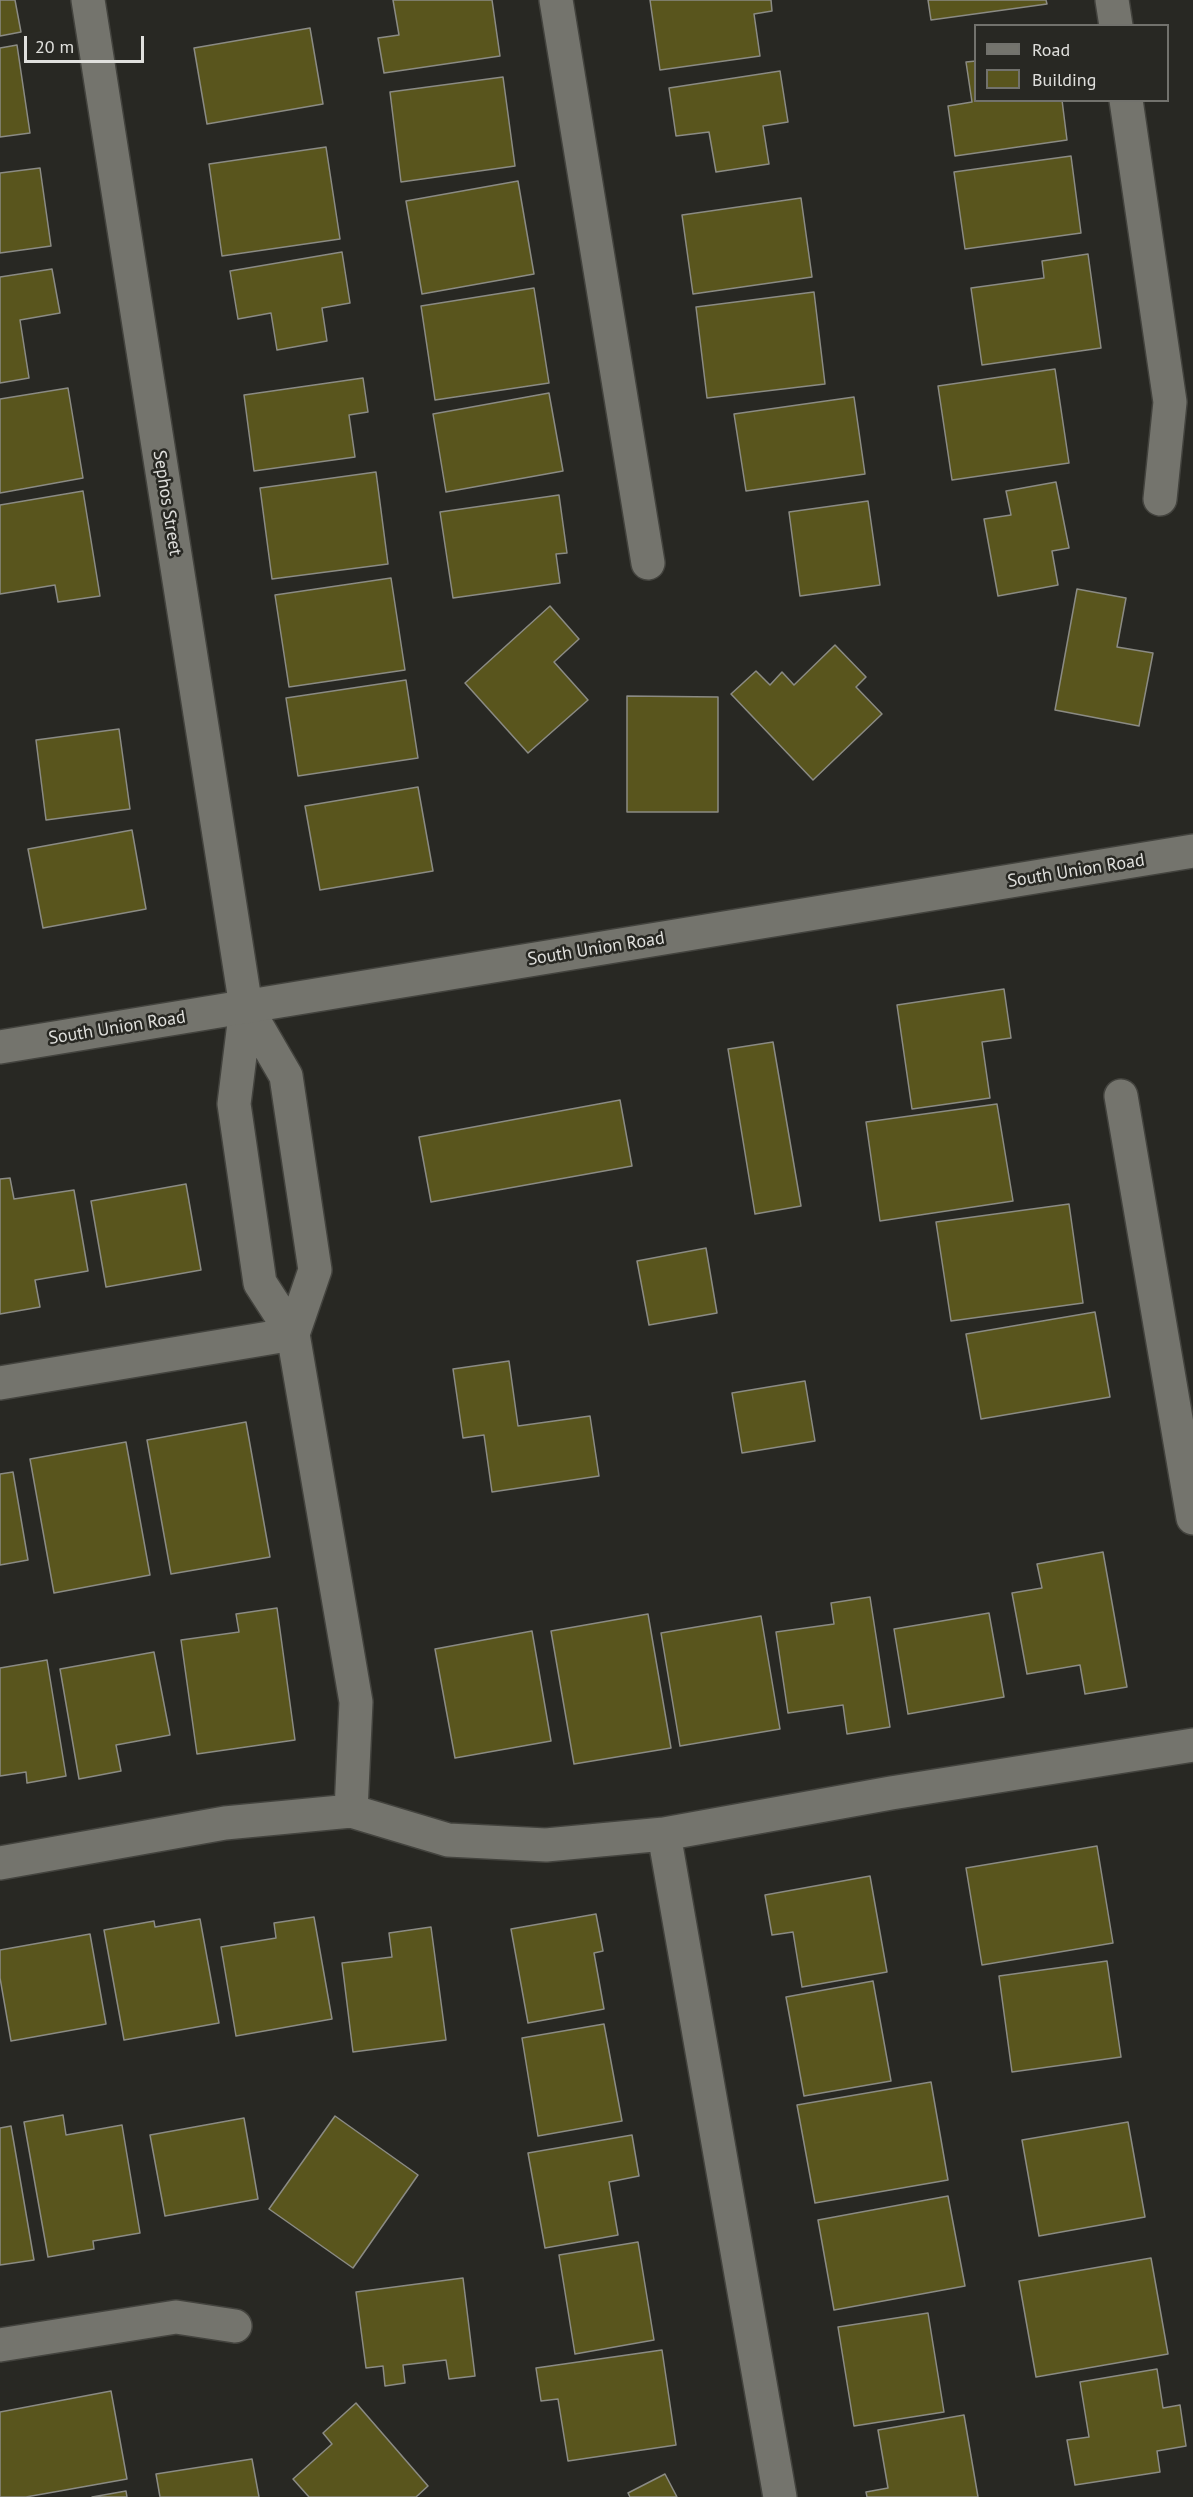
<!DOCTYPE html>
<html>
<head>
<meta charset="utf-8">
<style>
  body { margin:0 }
  #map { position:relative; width:1193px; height:2497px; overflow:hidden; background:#282823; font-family:"PT Sans",sans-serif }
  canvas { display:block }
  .legend { position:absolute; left:974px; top:24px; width:195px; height:78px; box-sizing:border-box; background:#282823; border:2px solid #72726d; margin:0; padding:8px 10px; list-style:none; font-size:18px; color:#e0e0dd }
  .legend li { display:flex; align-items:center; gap:12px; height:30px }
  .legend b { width:30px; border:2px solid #72726d }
  .scale { position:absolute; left:24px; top:36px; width:120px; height:27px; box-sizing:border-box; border:3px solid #e0e0dd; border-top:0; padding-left:8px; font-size:18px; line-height:21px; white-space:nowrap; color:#e0e0dd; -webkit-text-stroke:4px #282823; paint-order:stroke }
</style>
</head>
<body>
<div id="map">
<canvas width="1193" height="2497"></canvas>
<ul class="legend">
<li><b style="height:8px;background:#74746d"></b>Road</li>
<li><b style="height:16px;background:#59551d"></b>Building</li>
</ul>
<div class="scale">20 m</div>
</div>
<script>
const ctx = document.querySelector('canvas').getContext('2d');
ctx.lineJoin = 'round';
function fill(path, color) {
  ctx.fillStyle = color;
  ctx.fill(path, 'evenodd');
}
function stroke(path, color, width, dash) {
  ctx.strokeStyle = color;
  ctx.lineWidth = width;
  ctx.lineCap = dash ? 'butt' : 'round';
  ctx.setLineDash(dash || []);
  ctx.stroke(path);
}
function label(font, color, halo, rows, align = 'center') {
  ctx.font = font + ' "PT Sans",sans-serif';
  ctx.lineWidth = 5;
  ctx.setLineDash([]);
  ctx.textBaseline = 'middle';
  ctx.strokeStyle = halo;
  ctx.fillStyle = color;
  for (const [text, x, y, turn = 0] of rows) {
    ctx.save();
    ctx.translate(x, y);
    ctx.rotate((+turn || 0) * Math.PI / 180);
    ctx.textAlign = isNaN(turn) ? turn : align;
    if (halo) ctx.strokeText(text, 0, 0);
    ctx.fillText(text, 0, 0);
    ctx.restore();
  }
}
const building = new Path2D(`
  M 0,0 L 15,0 L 21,32 L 0,36 Z
  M 393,0 L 492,0 L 500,56 L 384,73 L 378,38 L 399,35 Z
  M 650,0 L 771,0 L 772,11 L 754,14 L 760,56 L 660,70 Z
  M 928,0 L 1046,0 L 1047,4 L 931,20 Z
  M 310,28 L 323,104 L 207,124 L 194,48 Z
  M 17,45 L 30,133 L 0,137 L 0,48 Z
  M 976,61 L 976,100 L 1062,100 L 1067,140 L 955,156 L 948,106 L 972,102 L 966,62 Z
  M 780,71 L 788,122 L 763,126 L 769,164 L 716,172 L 709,132 L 676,136 L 669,88 Z
  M 503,77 L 515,166 L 401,182 L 390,92 Z
  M 326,147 L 340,239 L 222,256 L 209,164 Z
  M 1071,156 L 1081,233 L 965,249 L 954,172 Z
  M 40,168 L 51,246 L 0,253 L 0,173 Z
  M 518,181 L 534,274 L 422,294 L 406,201 Z
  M 801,198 L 812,277 L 693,294 L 682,215 Z
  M 342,252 L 350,303 L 322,308 L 327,341 L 277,350 L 271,313 L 238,319 L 230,271 Z
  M 1088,254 L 1101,348 L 982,365 L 971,288 L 1044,278 L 1042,261 Z
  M 52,269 L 60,313 L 20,320 L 29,378 L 0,383 L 0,277 Z
  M 534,288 L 549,383 L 435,400 L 421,306 Z
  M 814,292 L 825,384 L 707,398 L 696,307 Z
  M 1055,369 L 1069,463 L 952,480 L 938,386 Z
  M 363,378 L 368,412 L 349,415 L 355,457 L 254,471 L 244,395 Z
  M 68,388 L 83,478 L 0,493 L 0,399 Z
  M 549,393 L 563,471 L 446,492 L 433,414 Z
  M 854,397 L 865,474 L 746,491 L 734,414 Z
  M 376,472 L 388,564 L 272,579 L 260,488 Z
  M 1056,482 L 1069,548 L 1052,551 L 1058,585 L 998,596 L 984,519 L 1011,515 L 1006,491 Z
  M 83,491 L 100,596 L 58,602 L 55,585 L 0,594 L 0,505 Z
  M 559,495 L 567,553 L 556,554 L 560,583 L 453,598 L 440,512 Z
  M 868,501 L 880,585 L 800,596 L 789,512 Z
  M 391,578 L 405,670 L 289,687 L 275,595 Z
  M 1077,589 L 1126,598 L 1117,647 L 1153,653 L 1139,726 L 1055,710 Z
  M 550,606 L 579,639 L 554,662 L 588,700 L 528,753 L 465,683 Z
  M 835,645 L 866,677 L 856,687 L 882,714 L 813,780 L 731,694 L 756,671 L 770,685 L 782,672 L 794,685 Z
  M 406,680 L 418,758 L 298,776 L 286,698 Z
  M 627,696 L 718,697 L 718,812 L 627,812 Z
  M 119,729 L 130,809 L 46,820 L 36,740 Z
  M 418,787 L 433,871 L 320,890 L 305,806 Z
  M 132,830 L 146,909 L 43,928 L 28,849 Z
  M 1004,989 L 1011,1038 L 982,1042 L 990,1098 L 912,1109 L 897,1005 Z
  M 773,1042 L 801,1206 L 755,1214 L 728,1049 Z
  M 620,1100 L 632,1166 L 431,1202 L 419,1137 Z
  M 997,1104 L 1013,1201 L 880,1221 L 866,1122 Z
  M 10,1178 L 14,1199 L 74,1190 L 88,1271 L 35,1280 L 40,1307 L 0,1314 L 0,1179 Z
  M 186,1184 L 201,1270 L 106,1287 L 91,1201 Z
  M 1069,1204 L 1083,1303 L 951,1321 L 936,1222 Z
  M 706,1248 L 717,1313 L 649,1325 L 637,1261 Z
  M 1095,1312 L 1110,1397 L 981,1419 L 966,1334 Z
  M 509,1361 L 518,1426 L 590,1416 L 599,1476 L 492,1492 L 484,1435 L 463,1438 L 453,1369 Z
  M 805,1381 L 815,1441 L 742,1453 L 732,1393 Z
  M 246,1422 L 270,1557 L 171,1574 L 147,1440 Z
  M 126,1442 L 150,1575 L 54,1593 L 30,1459 Z
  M 13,1472 L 28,1560 L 0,1565 L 0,1474 Z
  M 1103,1552 L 1127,1687 L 1085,1694 L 1080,1665 L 1027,1674 L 1012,1593 L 1042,1588 L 1037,1564 Z
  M 870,1597 L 890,1727 L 847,1734 L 843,1705 L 788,1713 L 776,1632 L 834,1624 L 831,1603 Z
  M 277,1608 L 295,1740 L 197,1754 L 181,1640 L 239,1632 L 236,1614 Z
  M 989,1613 L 1004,1697 L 908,1714 L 894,1629 Z
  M 648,1614 L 671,1748 L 574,1764 L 551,1631 Z
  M 761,1616 L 780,1729 L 680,1746 L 661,1633 Z
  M 532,1631 L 551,1741 L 455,1758 L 435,1649 Z
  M 154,1652 L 170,1735 L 116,1745 L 121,1771 L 79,1779 L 60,1669 Z
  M 47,1660 L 66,1776 L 27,1783 L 26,1772 L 0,1776 L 0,1668 Z
  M 1097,1846 L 1113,1943 L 982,1965 L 966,1868 Z
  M 870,1876 L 887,1972 L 802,1987 L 793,1932 L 772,1935 L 765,1895 Z
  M 596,1914 L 603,1951 L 594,1953 L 604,2009 L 528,2023 L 511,1929 Z
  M 314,1917 L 332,2019 L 236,2036 L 221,1947 L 276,1938 L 274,1923 Z
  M 200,1919 L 219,2023 L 124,2040 L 104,1930 L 154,1921 L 155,1927 Z
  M 431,1927 L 446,2040 L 353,2052 L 342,1963 L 392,1957 L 389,1933 Z
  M 90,1934 L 106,2024 L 11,2041 L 0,1978 L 0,1950 Z
  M 1107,1961 L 1121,2057 L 1012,2072 L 999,1976 Z
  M 873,1981 L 891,2081 L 804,2096 L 786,1997 Z
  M 604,2024 L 622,2121 L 538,2136 L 522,2038 Z
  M 931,2082 L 948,2180 L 815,2203 L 797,2105 Z
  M 63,2115 L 66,2135 L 122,2125 L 140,2233 L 93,2241 L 94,2249 L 48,2257 L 24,2122 Z
  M 335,2116 L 418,2175 L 353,2268 L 269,2209 Z
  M 244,2118 L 258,2199 L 165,2216 L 150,2135 Z
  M 1128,2122 L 1145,2217 L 1039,2236 L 1022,2140 Z
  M 11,2126 L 34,2260 L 0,2265 L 0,2128 Z
  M 632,2135 L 639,2176 L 609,2182 L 618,2235 L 545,2248 L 528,2153 Z
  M 948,2196 L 965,2286 L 834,2310 L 818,2220 Z
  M 638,2242 L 654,2340 L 575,2354 L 559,2255 Z
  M 1151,2258 L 1168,2354 L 1036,2377 L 1019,2281 Z
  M 463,2278 L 475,2376 L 449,2379 L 446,2360 L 403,2365 L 405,2383 L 385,2386 L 383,2366 L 366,2368 L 356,2292 Z
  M 928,2313 L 944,2412 L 854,2426 L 838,2327 Z
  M 662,2350 L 676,2445 L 568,2461 L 558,2399 L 541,2401 L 536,2368 Z
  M 1157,2369 L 1163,2408 L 1180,2405 L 1186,2446 L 1157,2451 L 1160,2472 L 1075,2485 L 1067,2440 L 1089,2437 L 1080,2382 Z
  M 111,2391 L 127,2479 L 26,2497 L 0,2497 L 0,2412 Z
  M 356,2403 L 428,2486 L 416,2497 L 309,2497 L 293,2479 L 332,2444 L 323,2433 Z
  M 964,2415 L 978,2497 L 867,2497 L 866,2492 L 888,2488 L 878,2430 Z
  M 252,2459 L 259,2497 L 160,2497 L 156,2474 Z
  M 665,2474 L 677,2497 L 630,2497 L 628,2493 Z
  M 126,2491 L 127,2497 L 92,2497 Z`);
fill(building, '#59551d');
stroke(building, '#8b8b84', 1.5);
const minor = new Path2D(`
  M 556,0 L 648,563
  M 1112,0 L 1116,26
  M 1126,100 L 1170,402 L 1160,499
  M 246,1007 L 234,1104 L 260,1283 L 293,1334 L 356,1702 L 351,1811
  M 246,1007 L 286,1076 L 315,1270 L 293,1334
  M 1121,1096 L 1193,1518
  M 0,1383 L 293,1334
  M 664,1834 L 780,2497
  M 0,1863 L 225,1823 L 351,1811 L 448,1840 L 546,1845 L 664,1834 L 891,1793 L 1193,1745
  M 0,2345 L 176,2317 L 235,2326`);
const tertiary = new Path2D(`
  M 88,0 L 246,1007
  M 0,1047 L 1193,851`);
stroke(minor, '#43433e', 36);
stroke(tertiary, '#43433e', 36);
stroke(minor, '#74746d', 33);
stroke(tertiary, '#74746d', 33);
label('18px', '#e0e0dd', '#282823', [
  ["Sephos Street",167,503,81],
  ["South Union Road",1076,871,-9],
  ["South Union Road",596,949,-9],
  ["South Union Road",117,1028,-9]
]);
</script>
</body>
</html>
